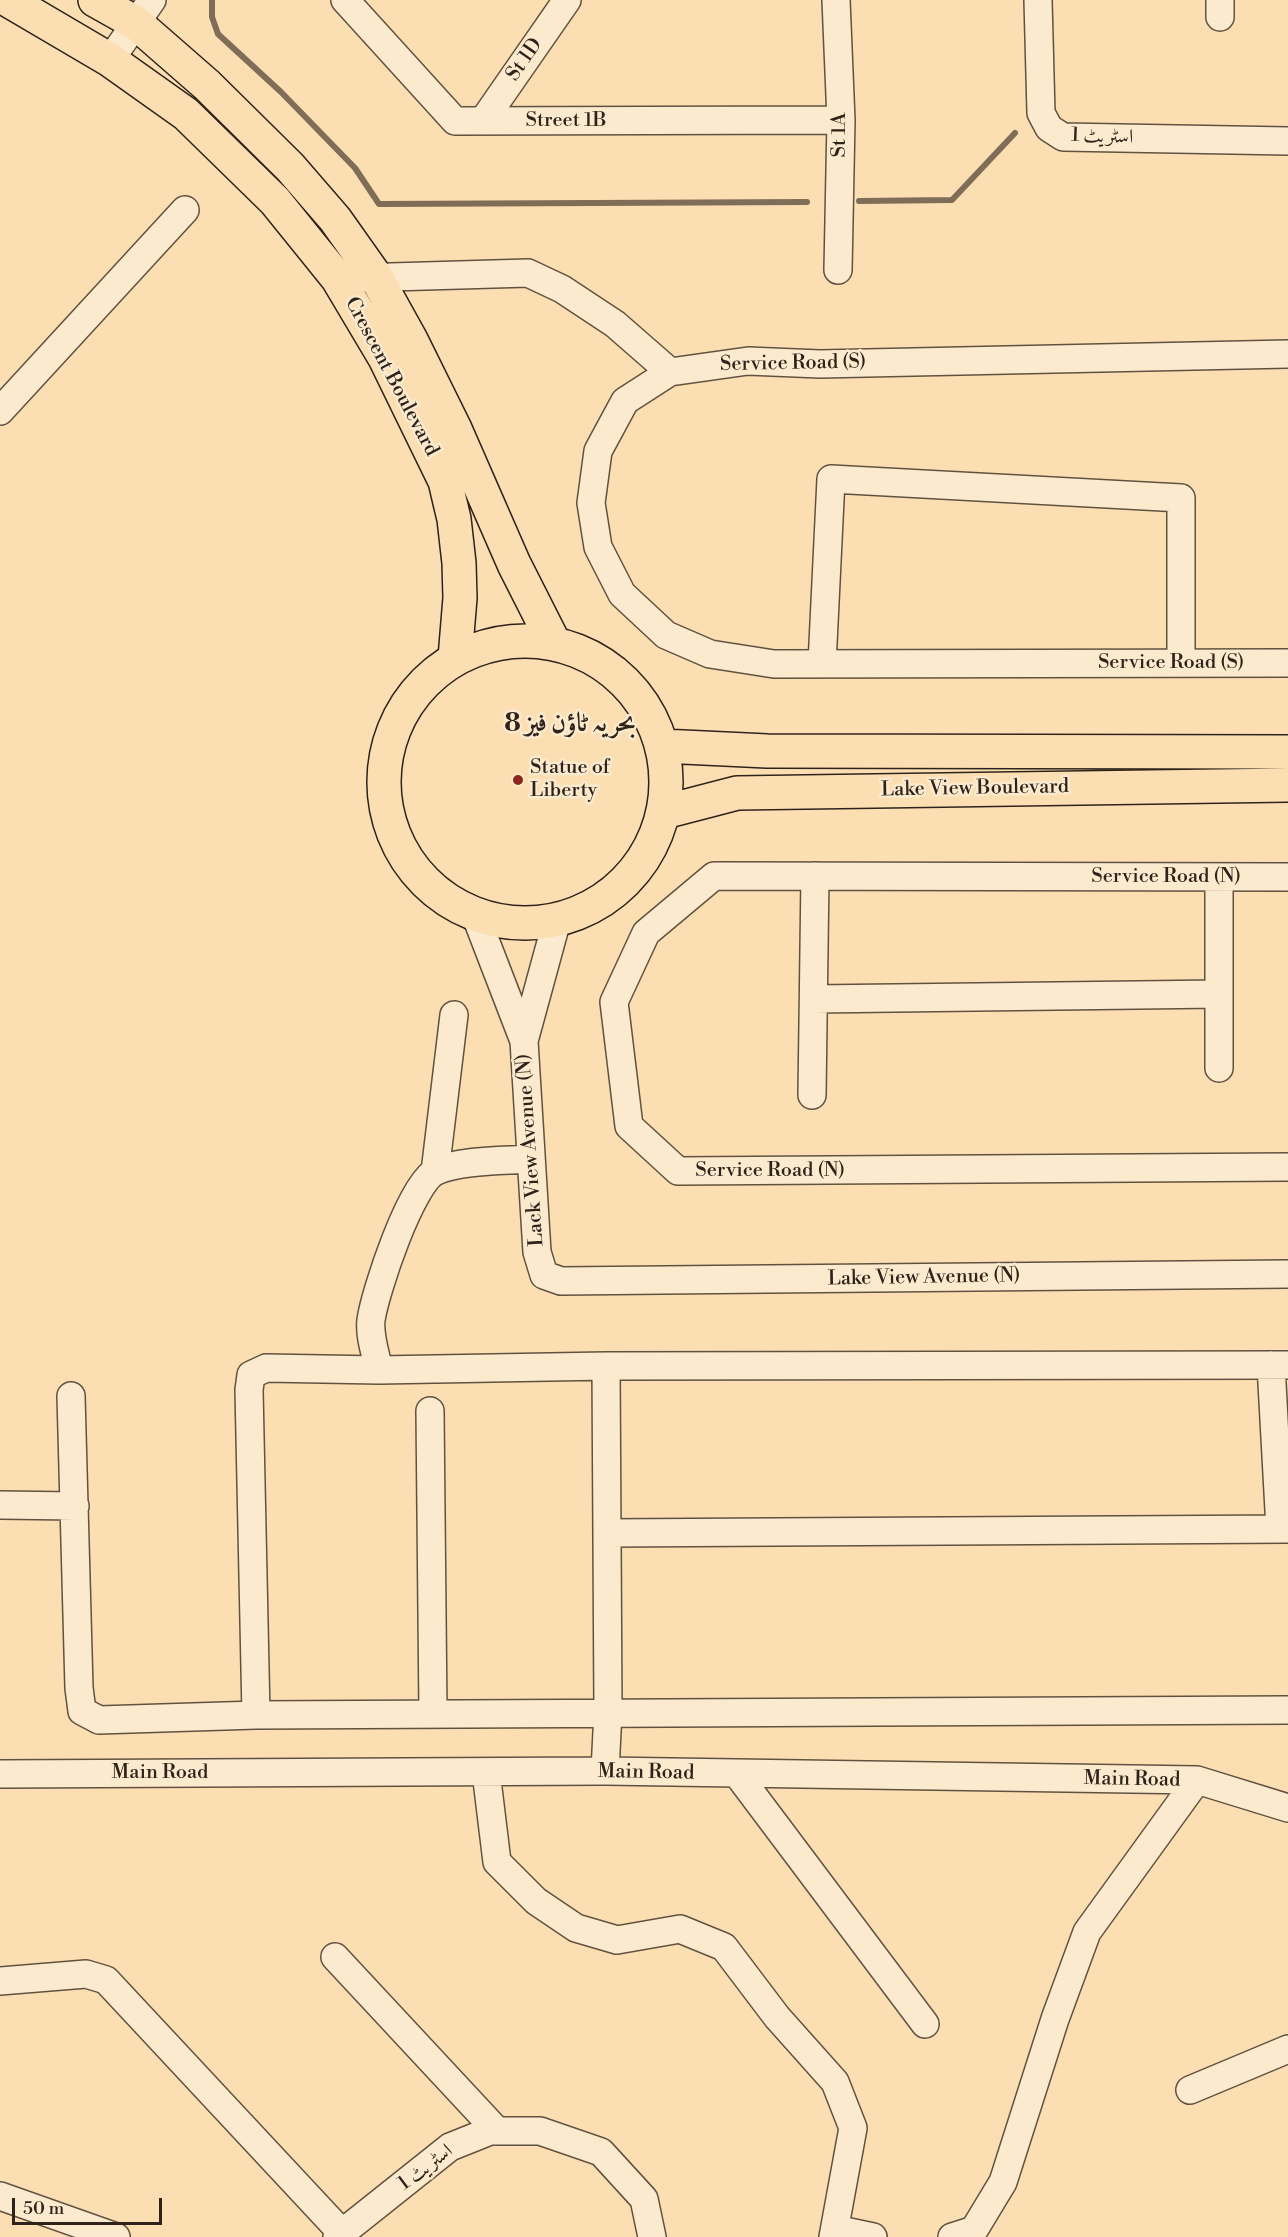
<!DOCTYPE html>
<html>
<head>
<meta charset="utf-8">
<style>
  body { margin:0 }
  #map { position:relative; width:1288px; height:2237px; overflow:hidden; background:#fbdfb3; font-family:"Libre Bodoni",serif }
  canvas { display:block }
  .scale { position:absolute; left:12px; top:2198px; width:150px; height:27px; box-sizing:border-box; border:3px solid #2e231a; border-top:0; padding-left:8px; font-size:18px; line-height:21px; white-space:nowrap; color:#2e231a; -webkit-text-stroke:4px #fceace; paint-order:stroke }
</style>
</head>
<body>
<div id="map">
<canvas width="1288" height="2237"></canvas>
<div class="scale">50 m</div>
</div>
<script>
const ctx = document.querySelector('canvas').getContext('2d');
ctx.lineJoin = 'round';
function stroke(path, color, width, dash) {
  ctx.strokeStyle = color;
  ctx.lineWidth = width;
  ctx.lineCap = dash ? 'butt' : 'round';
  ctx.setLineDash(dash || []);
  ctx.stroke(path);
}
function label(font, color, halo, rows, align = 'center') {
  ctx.font = font + ' "Libre Bodoni",Amiri,serif';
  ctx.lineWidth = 5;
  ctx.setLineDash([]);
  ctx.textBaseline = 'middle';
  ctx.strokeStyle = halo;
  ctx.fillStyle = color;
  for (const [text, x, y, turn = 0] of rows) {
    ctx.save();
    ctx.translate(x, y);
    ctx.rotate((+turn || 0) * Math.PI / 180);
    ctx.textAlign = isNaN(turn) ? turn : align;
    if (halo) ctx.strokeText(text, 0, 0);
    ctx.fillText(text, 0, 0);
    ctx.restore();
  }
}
stroke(new Path2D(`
  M 212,0 L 212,17 L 218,34 L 281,92 L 355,168 L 379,204 L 807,202
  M 859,201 L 952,200 L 1015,133`), '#7f6d57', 6);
const minor = new Path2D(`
  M 345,0 L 455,121 L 841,120
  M 836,0 L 841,120 L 838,270
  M 1038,0 L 1041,113 L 1049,128 L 1063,137 L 1288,141
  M 1220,17 L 1220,0
  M 110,60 L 152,0
  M 483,121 L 567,0
  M 357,278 L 528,273 L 562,289 L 615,324 L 670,372
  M 1288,354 L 820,364 L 748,361 L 670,372 L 625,401 L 598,451 L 591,503 L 598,547 L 622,594 L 666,635 L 710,654 L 774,664 L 1288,663
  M 0,411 L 185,210
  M 822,664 L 831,479 L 1181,498 L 1181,663
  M 1288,877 L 714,876 L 646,933 L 614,1002 L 629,1126 L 678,1171 L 1288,1167
  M 475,914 L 524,1041 L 537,1252 L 544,1275 L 561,1281 L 1288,1274
  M 814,999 L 1219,994
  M 524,1041 L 557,920
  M 1219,1068 L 1219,877
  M 812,1095 L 815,876
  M 435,1172 L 454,1015
  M 1271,1365 L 1280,1529
  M 379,1370 C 376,1355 369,1336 371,1320 C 375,1292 411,1183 436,1171 C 460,1160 504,1161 531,1159
  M 71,1396 L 79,1688 L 82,1711 L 99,1720 L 256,1715 L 1288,1710
  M 430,1411 L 433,1714
  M 0,1505 L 75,1506
  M 607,1533 L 1288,1529
  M 256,1715 L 249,1390 L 251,1375 L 266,1368 L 379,1370 L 606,1366 L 1288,1365
  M 605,1771 L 608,1712 L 606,1366
  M 486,1772 L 497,1862 L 536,1901 L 576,1928 L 617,1940 L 680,1929 L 724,1947 L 777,2017 L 835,2082 L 853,2128 L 833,2237
  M 0,1774 L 605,1771 L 1197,1780 L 1288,1808
  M 738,1775 L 925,2024
  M 335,1957 L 497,2131
  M 0,1981 L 86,1974 L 106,1980 L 342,2233
  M 1190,2090 L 1288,2049
  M 0,2196 L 116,2237
  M 835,2229 L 873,2237
  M 337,2237 L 450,2147 L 490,2131 L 540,2131 L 601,2152 L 644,2199 L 652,2237
  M 952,2237 L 974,2230 L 1003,2182 L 1055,2019 L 1087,1932 L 1197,1780`);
const major = new Path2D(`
  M 8,0 L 110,60 L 186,114 L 275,201 L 338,279 L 385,358 L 445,481 L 454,519 L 459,563 L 460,598 L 455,658
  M 95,0 L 136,23 L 207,85 L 290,167 L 335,219 L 376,277 L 411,340 L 455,429 L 514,564 L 554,643
  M384 782a141 141 0 1 1 282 0a141 141 0 1 1-282 0Z
  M 662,746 L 767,751 L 1288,752
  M 664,812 L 737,793 L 1288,785`);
stroke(minor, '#615240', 30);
stroke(major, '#2e231a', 36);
stroke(minor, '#fceace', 27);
stroke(major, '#fbdfb3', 33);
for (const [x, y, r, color] of [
  [518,780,6,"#8f2418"]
]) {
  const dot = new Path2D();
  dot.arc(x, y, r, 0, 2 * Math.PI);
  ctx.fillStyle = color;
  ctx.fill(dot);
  stroke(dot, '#fceace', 2);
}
label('20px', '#2e231a', '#fceace', [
  ["St 1D",525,60,-55],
  ["Street 1B",566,121],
  ["St 1A",840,135,-90],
  ["اسٹریٹ 1",1102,137,2],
  ["Service Road (S)",793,364,-1],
  ["Crescent Boulevard",391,377,62],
  ["Service Road (S)",1171,663],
  ["Lake View Boulevard",975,789,-1],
  ["Service Road (N)",1166,877],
  ["Lack View Avenue (N)",531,1150,-94],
  ["Service Road (N)",770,1171],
  ["Lake View Avenue (N)",924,1278,-1],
  ["Main Road",160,1773],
  ["Main Road",646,1773,1],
  ["Main Road",1132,1780,1],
  ["اسٹریٹ 1",426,2168,-37]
]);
label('20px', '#2e231a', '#fceace', [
  ["Statue of",530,768],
  ["Liberty",530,791]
], 'left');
label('bold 26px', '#2e231a', '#fceace', [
  ["بحریہ ٹاؤن فیز 8",570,725]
]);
</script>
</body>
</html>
